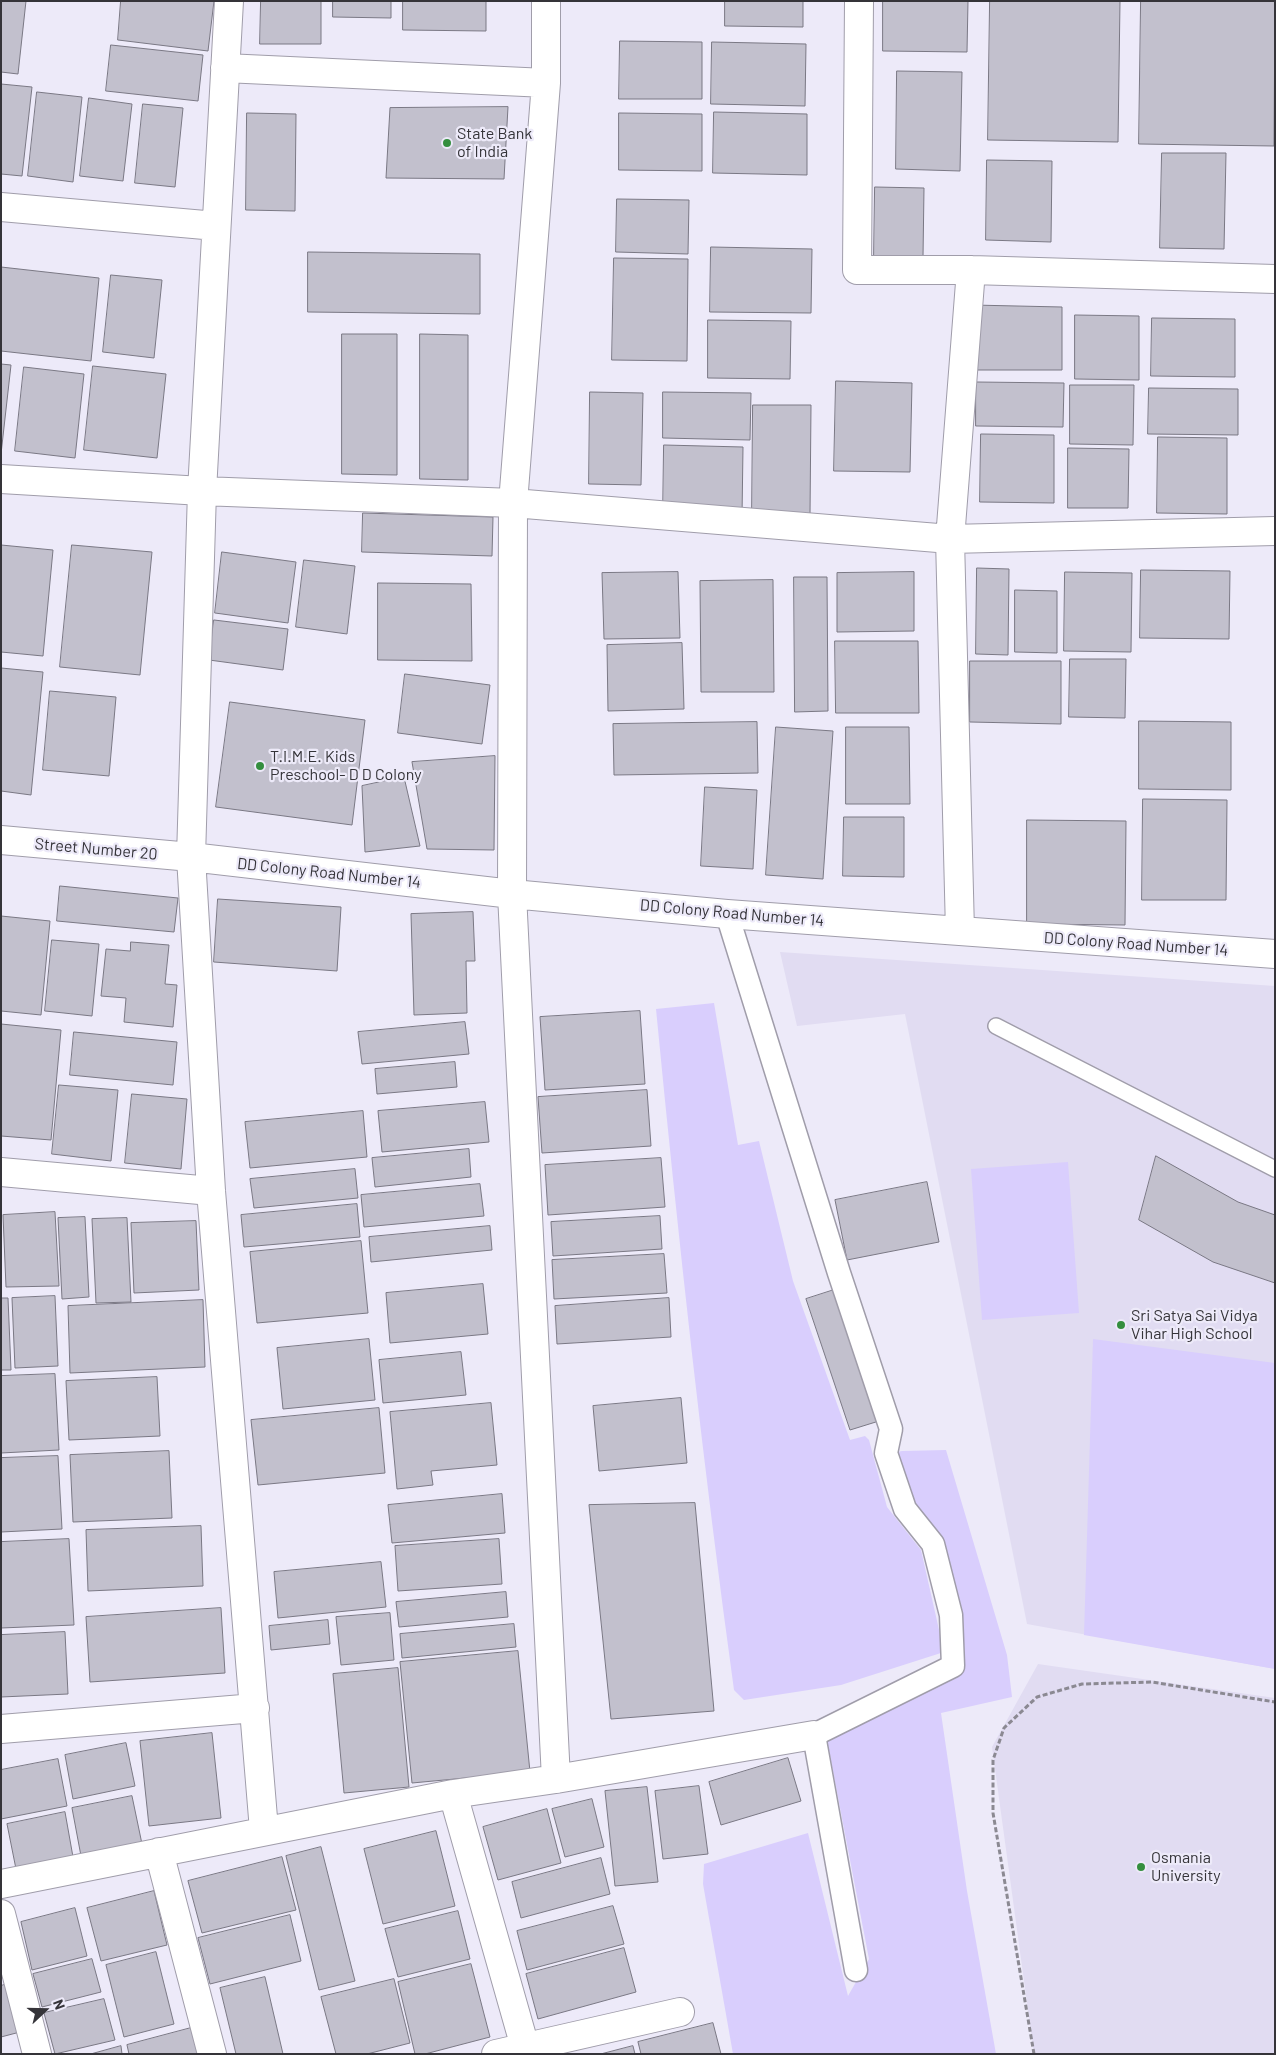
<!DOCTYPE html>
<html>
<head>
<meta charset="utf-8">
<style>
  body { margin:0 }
  #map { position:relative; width:1276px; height:2055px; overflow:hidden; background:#edeaf9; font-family:Barlow,sans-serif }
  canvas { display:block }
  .frame { position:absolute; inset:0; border:2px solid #353439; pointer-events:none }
  .north { position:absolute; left:20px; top:1985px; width:50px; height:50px; -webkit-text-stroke:4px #edeaf9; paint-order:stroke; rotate:69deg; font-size:14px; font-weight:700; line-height:20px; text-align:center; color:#353439 }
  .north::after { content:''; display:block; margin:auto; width:18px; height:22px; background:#353439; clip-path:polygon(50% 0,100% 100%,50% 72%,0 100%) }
</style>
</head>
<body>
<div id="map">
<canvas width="1276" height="2055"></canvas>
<div class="frame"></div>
<div class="north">N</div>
</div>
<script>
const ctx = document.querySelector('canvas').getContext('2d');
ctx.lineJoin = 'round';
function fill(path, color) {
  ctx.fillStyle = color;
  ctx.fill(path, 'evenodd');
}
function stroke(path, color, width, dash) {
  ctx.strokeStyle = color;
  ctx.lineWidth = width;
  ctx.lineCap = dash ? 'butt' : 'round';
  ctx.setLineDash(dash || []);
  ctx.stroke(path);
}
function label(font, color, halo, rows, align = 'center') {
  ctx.font = font + ' Barlow,sans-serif';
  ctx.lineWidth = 4.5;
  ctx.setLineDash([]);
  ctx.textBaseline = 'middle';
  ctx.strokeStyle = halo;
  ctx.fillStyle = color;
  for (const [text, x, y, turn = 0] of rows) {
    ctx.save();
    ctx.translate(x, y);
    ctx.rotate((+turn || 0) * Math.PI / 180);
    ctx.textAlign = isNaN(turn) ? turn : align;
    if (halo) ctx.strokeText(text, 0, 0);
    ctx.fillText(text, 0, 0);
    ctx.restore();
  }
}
fill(new Path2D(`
  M 780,952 L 1275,986 L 1275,1669 L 1027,1624 L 905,1014 L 797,1026 Z
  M 1038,1664 L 1275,1698 L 1275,2054 L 1034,2054 L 992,1747 Z`), '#e1dcf2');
fill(new Path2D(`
  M 714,1003 L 738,1145 L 759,1141 L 793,1281 L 850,1440 L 865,1436 L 869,1440 L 887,1507 L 921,1550 L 944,1652 L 841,1685 L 744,1700 L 734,1690 C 703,1464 678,1237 656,1009 Z
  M 1068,1162 L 1079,1313 L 982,1320 L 971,1169 Z
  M 1093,1339 L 1275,1363 L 1275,1669 L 1084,1635 Z
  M 946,1450 L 1007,1655 L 1012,1697 L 941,1713 L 967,1891 L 996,2054 L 733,2054 L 703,1884 L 704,1864 L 808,1833 L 848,1996 L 869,1959 L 827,1740 L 960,1671 L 956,1612 L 909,1507 L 893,1453 L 902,1451 Z`), '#d9cefd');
const building = new Path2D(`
  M 1,1 L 26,1 L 18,74 L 1,72 Z
  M 121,1 L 214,1 L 208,51 L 118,40 Z
  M 261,1 L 321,1 L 321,44 L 260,44 Z
  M 333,1 L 391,1 L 391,18 L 333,17 Z
  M 403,1 L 486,1 L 486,31 L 403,30 Z
  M 725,1 L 803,1 L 803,27 L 725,26 Z
  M 883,1 L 968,1 L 967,52 L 883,51 Z
  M 990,1 L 1120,1 L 1118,142 L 988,140 Z
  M 1141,1 L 1275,1 L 1274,146 L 1139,144 Z
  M 620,41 L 702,42 L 702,99 L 619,99 Z
  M 712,42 L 806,44 L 805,106 L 711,104 Z
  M 111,45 L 203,55 L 198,101 L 106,91 Z
  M 897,71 L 962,72 L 960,171 L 896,169 Z
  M 1,84 L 32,87 L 22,176 L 1,174 Z
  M 37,92 L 82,97 L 73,182 L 28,176 Z
  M 89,98 L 132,104 L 123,181 L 80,176 Z
  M 143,104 L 183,108 L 175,187 L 135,183 Z
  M 508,107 L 504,179 L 386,178 L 390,108 Z
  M 714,112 L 807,114 L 807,175 L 713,173 Z
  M 247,113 L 296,114 L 295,211 L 246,210 Z
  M 619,113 L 702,114 L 702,171 L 619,170 Z
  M 1162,153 L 1226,153 L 1224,249 L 1160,248 Z
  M 987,160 L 1052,161 L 1051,242 L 986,240 Z
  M 875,187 L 924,188 L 923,257 L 874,257 Z
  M 617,199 L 689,200 L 688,254 L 616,252 Z
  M 711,247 L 812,249 L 811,313 L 710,312 Z
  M 308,252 L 480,254 L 480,314 L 308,312 Z
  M 614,258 L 688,259 L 687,361 L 612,360 Z
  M 1,267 L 99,278 L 91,361 L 1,351 Z
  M 111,275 L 162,280 L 154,358 L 103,352 Z
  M 972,305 L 1062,307 L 1062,370 L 972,370 Z
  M 1075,315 L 1139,316 L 1139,380 L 1075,379 Z
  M 1152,318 L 1235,319 L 1235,377 L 1151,376 Z
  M 708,320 L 791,321 L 790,379 L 708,378 Z
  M 342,334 L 397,334 L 397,475 L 342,474 Z
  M 420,334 L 468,335 L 468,480 L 420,479 Z
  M 1,364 L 11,365 L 1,454 Z
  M 93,366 L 166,374 L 157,458 L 84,450 Z
  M 24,367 L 84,374 L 75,458 L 15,451 Z
  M 836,381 L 912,383 L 910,472 L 834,471 Z
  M 976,382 L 1064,383 L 1063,427 L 976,426 Z
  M 1070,385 L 1134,385 L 1133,445 L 1070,444 Z
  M 1149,388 L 1238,389 L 1238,435 L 1148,434 Z
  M 590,392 L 643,393 L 641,485 L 589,484 Z
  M 663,392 L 751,393 L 750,440 L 663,438 Z
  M 753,405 L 811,405 L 810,515 L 752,514 Z
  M 981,434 L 1054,435 L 1054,503 L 980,502 Z
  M 1158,437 L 1227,438 L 1227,514 L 1157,513 Z
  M 664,445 L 743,447 L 742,517 L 663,515 Z
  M 1068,448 L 1129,449 L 1128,508 L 1068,508 Z
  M 363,513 L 493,517 L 492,556 L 362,552 Z
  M 1,545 L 53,550 L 43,656 L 1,652 Z
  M 72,545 L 152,552 L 140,675 L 60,667 Z
  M 222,552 L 296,562 L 288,623 L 215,613 Z
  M 304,560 L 355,566 L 347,634 L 296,627 Z
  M 977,568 L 1009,569 L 1008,655 L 976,654 Z
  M 1141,570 L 1230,571 L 1229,639 L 1140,638 Z
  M 678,572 L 680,638 L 604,639 L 602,573 Z
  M 914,572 L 914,631 L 837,632 L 837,573 Z
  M 1065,572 L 1132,573 L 1131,652 L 1064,651 Z
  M 794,577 L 827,577 L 828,711 L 795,712 Z
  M 773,580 L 774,692 L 701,692 L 700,581 Z
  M 378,583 L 471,584 L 472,661 L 378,660 Z
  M 1015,590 L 1057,591 L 1057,653 L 1015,652 Z
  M 214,620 L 288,629 L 283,670 L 209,660 Z
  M 835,641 L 918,641 L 919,713 L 836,713 Z
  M 682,643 L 684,709 L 608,711 L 607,645 Z
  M 1070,659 L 1126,659 L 1125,718 L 1069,717 Z
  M 970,661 L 1061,661 L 1061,724 L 970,722 Z
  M 1,668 L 43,672 L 31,795 L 1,791 Z
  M 405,674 L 490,685 L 482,744 L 398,733 Z
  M 50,691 L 116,697 L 109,776 L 43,770 Z
  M 230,702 L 365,720 L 352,825 L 216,807 Z
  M 1139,721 L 1231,722 L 1231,790 L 1139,789 Z
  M 757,722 L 758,773 L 614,775 L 613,724 Z
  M 776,727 L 833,731 L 823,879 L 766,875 Z
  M 846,727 L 909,727 L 910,804 L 846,804 Z
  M 495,756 L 494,850 L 427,849 L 412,762 Z
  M 404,777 L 420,846 L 365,852 L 362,786 Z
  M 705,787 L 757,790 L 753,869 L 701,866 Z
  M 1143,799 L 1227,800 L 1226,900 L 1142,900 Z
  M 844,817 L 904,817 L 904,877 L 843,876 Z
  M 1027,820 L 1126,821 L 1125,925 L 1027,924 Z
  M 60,886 L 178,898 L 174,932 L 57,921 Z
  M 218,899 L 341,907 L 337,971 L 214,962 Z
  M 473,912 L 475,961 L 466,961 L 467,1013 L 414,1015 L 411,914 Z
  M 1,916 L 50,921 L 41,1015 L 1,1011 Z
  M 52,940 L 99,944 L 92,1016 L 45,1011 Z
  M 131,942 L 169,945 L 165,984 L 177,985 L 173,1027 L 124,1022 L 126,998 L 101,996 L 106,949 L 130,951 Z
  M 640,1011 L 645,1084 L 545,1090 L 540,1017 Z
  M 465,1022 L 469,1054 L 362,1064 L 358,1032 Z
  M 1,1024 L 61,1030 L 51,1140 L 1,1136 Z
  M 74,1032 L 177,1042 L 173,1085 L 70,1075 Z
  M 455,1062 L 457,1087 L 377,1094 L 375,1069 Z
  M 59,1085 L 118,1090 L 111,1161 L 52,1154 Z
  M 647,1090 L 651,1146 L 542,1153 L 538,1097 Z
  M 132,1094 L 187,1099 L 181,1169 L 125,1163 Z
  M 485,1102 L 489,1142 L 382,1152 L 378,1111 Z
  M 363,1111 L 367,1157 L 250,1168 L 245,1122 Z
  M 469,1149 L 471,1177 L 375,1187 L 372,1158 Z
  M 1156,1156 L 1238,1202 L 1275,1215 L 1275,1283 L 1213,1262 L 1139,1220 Z
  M 661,1158 L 665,1207 L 548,1215 L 545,1165 Z
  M 355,1169 L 358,1198 L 254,1208 L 250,1179 Z
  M 927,1182 L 939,1242 L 847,1260 L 835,1200 Z
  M 480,1184 L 484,1216 L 364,1227 L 361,1195 Z
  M 357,1204 L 360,1237 L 244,1247 L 241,1215 Z
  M 55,1212 L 59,1286 L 6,1287 L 3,1215 Z
  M 660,1216 L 662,1249 L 553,1256 L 551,1222 Z
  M 85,1217 L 89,1297 L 62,1299 L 58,1218 Z
  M 127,1218 L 131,1302 L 96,1303 L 92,1219 Z
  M 196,1221 L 199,1290 L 134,1293 L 131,1223 Z
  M 490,1226 L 492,1250 L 371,1262 L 369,1237 Z
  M 361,1241 L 368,1313 L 257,1323 L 250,1252 Z
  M 664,1254 L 667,1293 L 554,1299 L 552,1260 Z
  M 483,1284 L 488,1334 L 390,1343 L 386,1293 Z
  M 834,1290 L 879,1421 L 850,1430 L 806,1299 Z
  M 55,1296 L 58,1366 L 15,1368 L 12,1298 Z
  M 1,1298 L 8,1298 L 11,1370 L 1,1370 Z
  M 669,1298 L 671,1337 L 557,1344 L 555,1306 Z
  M 203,1300 L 205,1367 L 70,1373 L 68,1306 Z
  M 369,1339 L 375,1400 L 283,1409 L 277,1348 Z
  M 461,1352 L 466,1395 L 383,1403 L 379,1360 Z
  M 55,1374 L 59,1450 L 1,1453 L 1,1376 Z
  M 157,1377 L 160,1436 L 69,1440 L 66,1381 Z
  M 681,1398 L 687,1463 L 599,1471 L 593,1406 Z
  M 491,1403 L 497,1465 L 431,1471 L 433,1485 L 397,1489 L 390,1412 Z
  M 379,1408 L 385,1473 L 258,1485 L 251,1420 Z
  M 169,1451 L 172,1518 L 73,1522 L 70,1455 Z
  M 58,1456 L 62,1529 L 1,1532 L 1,1458 Z
  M 502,1494 L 505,1533 L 392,1543 L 388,1505 Z
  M 695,1503 L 714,1711 L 611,1719 L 589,1505 Z
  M 201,1526 L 203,1586 L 88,1591 L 86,1530 Z
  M 69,1539 L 74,1625 L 1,1628 L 1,1542 Z
  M 499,1539 L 502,1584 L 398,1591 L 395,1546 Z
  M 381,1562 L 386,1607 L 278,1618 L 274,1572 Z
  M 506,1592 L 508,1617 L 399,1627 L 396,1602 Z
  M 221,1608 L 225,1673 L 90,1682 L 86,1617 Z
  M 390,1613 L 394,1660 L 341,1665 L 336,1617 Z
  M 328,1620 L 330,1644 L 271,1650 L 269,1626 Z
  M 514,1624 L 516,1647 L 402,1658 L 400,1634 Z
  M 65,1632 L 68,1694 L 1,1697 L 1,1635 Z
  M 518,1651 L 530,1772 L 412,1783 L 400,1662 Z
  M 398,1668 L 409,1787 L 344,1793 L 333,1674 Z
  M 212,1733 L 221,1818 L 149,1826 L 140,1741 Z
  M 126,1743 L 135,1786 L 73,1799 L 65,1755 Z
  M 788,1758 L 801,1801 L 721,1825 L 709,1782 Z
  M 58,1759 L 67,1806 L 1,1819 L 1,1770 Z
  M 699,1786 L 708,1854 L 663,1859 L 655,1791 Z
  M 647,1787 L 658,1882 L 615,1886 L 605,1791 Z
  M 132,1796 L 142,1844 L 81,1856 L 72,1808 Z
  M 592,1799 L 604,1847 L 565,1857 L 552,1809 Z
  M 547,1809 L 561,1863 L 498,1880 L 483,1827 Z
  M 65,1812 L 73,1857 L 16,1869 L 7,1824 Z
  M 436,1831 L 455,1906 L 383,1924 L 364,1849 Z
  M 321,1847 L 355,1981 L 319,1990 L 286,1856 Z
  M 282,1857 L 296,1910 L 202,1933 L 188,1881 Z
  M 601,1858 L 610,1894 L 521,1918 L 512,1882 Z
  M 154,1891 L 167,1945 L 101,1961 L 87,1908 Z
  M 613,1906 L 624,1944 L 527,1970 L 517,1931 Z
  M 75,1908 L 87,1956 L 32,1970 L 21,1922 Z
  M 458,1911 L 470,1959 L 398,1977 L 385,1929 Z
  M 290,1915 L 301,1961 L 210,1984 L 198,1938 Z
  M 624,1948 L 636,1992 L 538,2019 L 526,1974 Z
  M 156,1952 L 174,2024 L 124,2037 L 106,1965 Z
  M 92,1959 L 101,1992 L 42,2007 L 33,1974 Z
  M 471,1964 L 490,2037 L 425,2054 L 415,2054 L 398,1982 Z
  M 265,1977 L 283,2054 L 236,2054 L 220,1988 Z
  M 394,1979 L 410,2043 L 367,2054 L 336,2054 L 321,1997 Z
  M 7,1984 L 20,2032 L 1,2037 L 1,1986 Z
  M 104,1999 L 115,2040 L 55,2054 L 44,2013 Z
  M 713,2023 L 721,2054 L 641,2054 L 638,2042 Z
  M 191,2028 L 198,2054 L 129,2054 L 127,2045 Z
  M 121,2046 L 122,2054 L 91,2054 Z
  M 633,2046 L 635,2054 L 601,2054 Z`);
fill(building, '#c2c0cd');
stroke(building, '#7a7884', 1);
const service = new Path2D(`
  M 996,1026 L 1275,1169`);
const pedestrian = new Path2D(`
  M 727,914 L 839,1273 L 891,1429 L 886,1453 L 905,1509 L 933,1544 L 951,1615 L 953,1666 L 814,1735 L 856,1970`);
const minor = new Path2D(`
  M 229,1 L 202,491 L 191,857 L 211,1191 L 264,1830
  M 546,1 L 546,83 L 513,503 L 512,894 L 556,1779
  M 859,1 L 857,270 L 971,270 L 1275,279
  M 225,68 L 546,83
  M 1,207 L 216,226
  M 1,479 L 202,491 L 513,503 L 950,539 L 1275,531
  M 1,840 L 191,857 L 512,894 L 727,914 L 1275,954
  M 960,931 L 950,539 L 971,270
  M 1,1172 L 211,1191
  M 1,1729 L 255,1708
  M 453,1794 L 527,2054
  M 159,1852 L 212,2054
  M 1,1884 L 453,1794 L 556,1779 L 814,1735
  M 1,1914 L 37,2054
  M 496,2054 L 680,2012`);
stroke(service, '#a09daa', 18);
stroke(pedestrian, '#a09daa', 25);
stroke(minor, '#a09daa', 30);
stroke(new Path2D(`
  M 1034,2054 L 993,1813 L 993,1760 L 1004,1728 L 1037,1697 L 1082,1684 L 1152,1682 L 1275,1702`), '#8b8992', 3, [5, 2.5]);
stroke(service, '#fff', 15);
stroke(pedestrian, '#fff', 22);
stroke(minor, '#fff', 28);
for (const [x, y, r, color] of [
  [447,143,5,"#348e3e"],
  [260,766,5,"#348e3e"],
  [1121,1325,5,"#348e3e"],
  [1141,1867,5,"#348e3e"]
]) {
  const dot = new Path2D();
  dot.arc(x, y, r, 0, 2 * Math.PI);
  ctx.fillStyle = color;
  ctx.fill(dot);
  stroke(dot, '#edeaf9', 2);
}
label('16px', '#353439', '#edeaf9', [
  ["State Bank",457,134],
  ["of India",457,152],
  ["T.I.M.E. Kids",270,757],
  ["Preschool- D D Colony",270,775],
  ["Sri Satya Sai Vidya",1131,1316],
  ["Vihar High School",1131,1334],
  ["Osmania",1151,1858],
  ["University",1151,1876]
], 'left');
label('16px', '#353439', '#edeaf9', [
  ["Street Number 20",96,849,5],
  ["DD Colony Road Number 14",329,873,6],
  ["DD Colony Road Number 14",732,913,5],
  ["DD Colony Road Number 14",1136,944,4]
]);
</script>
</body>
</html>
